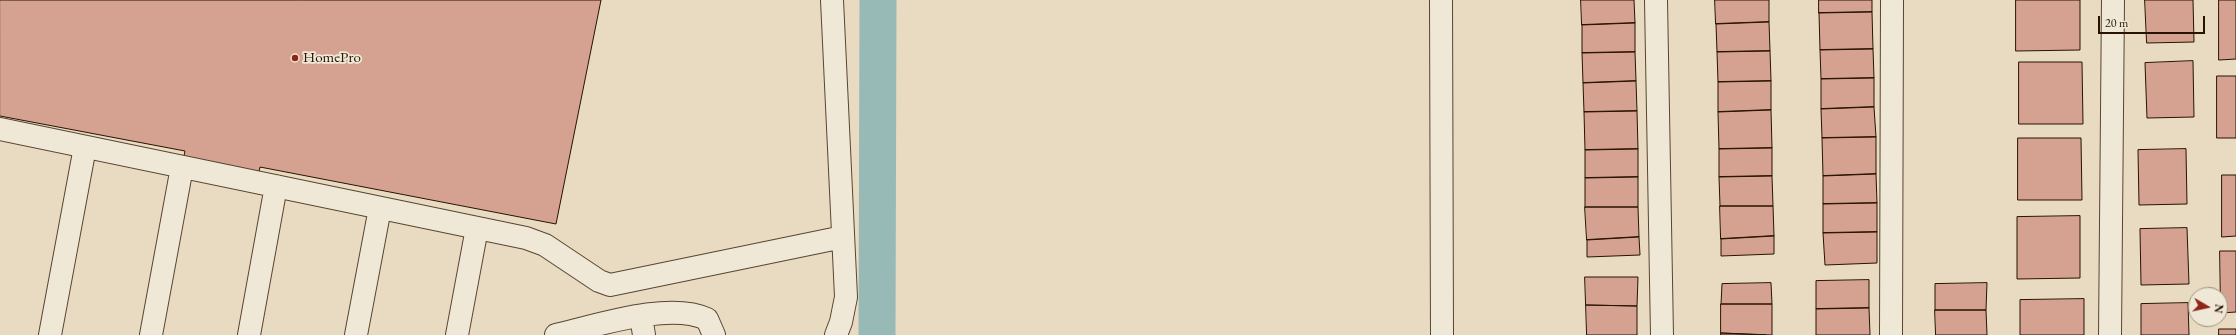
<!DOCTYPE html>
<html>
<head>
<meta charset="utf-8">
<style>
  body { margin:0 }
  #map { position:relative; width:2236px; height:335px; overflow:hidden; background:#e8dbc1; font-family:"EB Garamond",serif }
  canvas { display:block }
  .north { position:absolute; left:2188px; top:287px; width:40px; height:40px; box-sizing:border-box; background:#f0e8d7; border:1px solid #a09381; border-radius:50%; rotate:99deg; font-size:11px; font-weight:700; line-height:16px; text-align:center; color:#281301 }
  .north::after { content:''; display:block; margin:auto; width:14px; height:18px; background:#8f2418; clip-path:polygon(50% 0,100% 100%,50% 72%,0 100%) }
  .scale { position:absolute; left:2098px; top:16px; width:107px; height:18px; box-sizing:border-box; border:2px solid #281301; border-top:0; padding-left:5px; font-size:12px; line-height:14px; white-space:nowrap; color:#281301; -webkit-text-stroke:3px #f0e8d7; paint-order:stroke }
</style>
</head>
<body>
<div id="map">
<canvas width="2236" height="335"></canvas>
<div class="north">N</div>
<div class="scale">20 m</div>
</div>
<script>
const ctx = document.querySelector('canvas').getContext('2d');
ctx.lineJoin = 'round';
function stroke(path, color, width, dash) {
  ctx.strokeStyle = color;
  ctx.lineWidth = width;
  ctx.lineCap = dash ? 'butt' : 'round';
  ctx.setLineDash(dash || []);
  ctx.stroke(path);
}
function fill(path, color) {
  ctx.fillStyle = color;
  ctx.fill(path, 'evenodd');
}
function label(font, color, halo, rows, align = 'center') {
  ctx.font = font + ' "EB Garamond",serif';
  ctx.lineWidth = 3.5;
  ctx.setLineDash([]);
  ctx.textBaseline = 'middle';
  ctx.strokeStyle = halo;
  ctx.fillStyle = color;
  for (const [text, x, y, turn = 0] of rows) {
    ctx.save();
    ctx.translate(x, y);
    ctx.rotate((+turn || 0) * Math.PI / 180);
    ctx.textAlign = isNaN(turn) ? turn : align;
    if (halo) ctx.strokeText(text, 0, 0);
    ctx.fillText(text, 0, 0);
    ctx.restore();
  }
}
stroke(new Path2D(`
  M 877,335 L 878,0`), '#98bab7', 37);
const building = new Path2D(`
  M 0,0 L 601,0 L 556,224 L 260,167 L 257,181 L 182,165 L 185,151 L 0,116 Z
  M 1581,0 L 1634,0 L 1635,23 L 1582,25 Z
  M 1715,0 L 1769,0 L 1769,22 L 1716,24 Z
  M 1819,0 L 1872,0 L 1872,12 L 1819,13 Z
  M 2016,0 L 2080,0 L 2080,50 L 2016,51 Z
  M 2145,0 L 2193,0 L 2194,42 L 2147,43 Z
  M 2219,0 L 2236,0 L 2236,59 L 2219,60 Z
  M 1872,12 L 1873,49 L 1820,50 L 1819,13 Z
  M 1769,22 L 1770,51 L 1717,52 L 1716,24 Z
  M 1635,23 L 1635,52 L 1582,53 L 1582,25 Z
  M 1873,49 L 1874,78 L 1821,79 L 1820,50 Z
  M 1770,51 L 1771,81 L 1718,82 L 1717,52 Z
  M 1635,52 L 1636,81 L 1583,83 L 1582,53 Z
  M 2193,61 L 2194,117 L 2147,118 L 2145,63 Z
  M 2019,62 L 2082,62 L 2083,124 L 2019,124 Z
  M 2217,76 L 2236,76 L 2236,138 L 2217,138 Z
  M 1874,78 L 1874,107 L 1821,109 L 1821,79 Z
  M 1636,81 L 1637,111 L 1584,112 L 1583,83 Z
  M 1771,81 L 1771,110 L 1718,112 L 1718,82 Z
  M 1874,107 L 1876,137 L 1822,138 L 1821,109 Z
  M 1771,110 L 1772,148 L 1719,149 L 1718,112 Z
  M 1637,111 L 1638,149 L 1585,150 L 1584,112 Z
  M 1876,137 L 1876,174 L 1823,176 L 1822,138 Z
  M 2018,138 L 2081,138 L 2082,200 L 2018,200 Z
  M 1772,148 L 1772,176 L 1719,177 L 1719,149 Z
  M 1638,149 L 1638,177 L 1585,178 L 1585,150 Z
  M 2186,149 L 2187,204 L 2139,205 L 2138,150 Z
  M 1876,174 L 1877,203 L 1823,204 L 1823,176 Z
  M 2222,175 L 2236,175 L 2236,236 L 2222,237 Z
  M 1772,176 L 1773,206 L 1720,206 L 1719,177 Z
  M 1638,177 L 1638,207 L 1585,207 L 1585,178 Z
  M 1877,203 L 1877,232 L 1823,233 L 1823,204 Z
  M 1720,206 L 1773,206 L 1774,236 L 1721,239 Z
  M 1585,207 L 1638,207 L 1639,237 L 1587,240 Z
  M 2080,216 L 2080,278 L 2017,279 L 2017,217 Z
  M 2187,228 L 2189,284 L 2141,285 L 2140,229 Z
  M 1877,232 L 1877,263 L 1825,265 L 1823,233 Z
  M 1774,236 L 1774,254 L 1721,256 L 1721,239 Z
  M 1639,237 L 1640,255 L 1587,257 L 1587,240 Z
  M 2220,251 L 2236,251 L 2236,312 L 2221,313 Z
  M 1585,277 L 1638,277 L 1637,306 L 1586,305 Z
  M 1869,280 L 1869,308 L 1816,309 L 1816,281 Z
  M 1771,283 L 1772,304 L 1721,304 L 1722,284 Z
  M 1987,283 L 1986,310 L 1935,310 L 1935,284 Z
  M 2084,299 L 2084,335 L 2020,335 L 2020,300 Z
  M 2188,303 L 2189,335 L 2141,335 L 2141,304 Z
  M 1721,304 L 1772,304 L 1772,335 L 1721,333 Z
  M 1586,305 L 1637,306 L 1637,335 L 1587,335 Z
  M 1869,308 L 1870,335 L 1816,335 L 1816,309 Z
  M 1935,310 L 1986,310 L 1987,335 L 1936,335 Z
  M 2219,329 L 2236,329 L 2236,335 L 2219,335 Z
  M 1721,333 L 1766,335 L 1721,335 Z`);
fill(building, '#d5a292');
stroke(building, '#281301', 1);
const minor = new Path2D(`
  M 832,0 L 846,297 L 841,322 L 836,335
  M 1441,0 L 1442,335
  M 1656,0 L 1662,335
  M 0,129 L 526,238 L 545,245 L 599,281 L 610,285 L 843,237
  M 641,316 L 644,335
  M 50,335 L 85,147
  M 151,335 L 182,167
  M 249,335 L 276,186
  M 356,335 L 380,208
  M 457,335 L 477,228
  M 556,335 C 596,326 669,301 707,319 L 714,335
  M 1891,335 L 1892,0
  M 2110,335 L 2113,0`);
stroke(minor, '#584531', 24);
stroke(minor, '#f0e8d7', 22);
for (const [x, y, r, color] of [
  [295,58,4,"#8f2418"]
]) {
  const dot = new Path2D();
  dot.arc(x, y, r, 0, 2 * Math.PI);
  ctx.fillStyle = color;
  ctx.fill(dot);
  stroke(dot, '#f0e8d7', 1.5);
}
label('15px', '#281301', '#f0e8d7', [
  ["HomePro",303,58]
], 'left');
</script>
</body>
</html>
